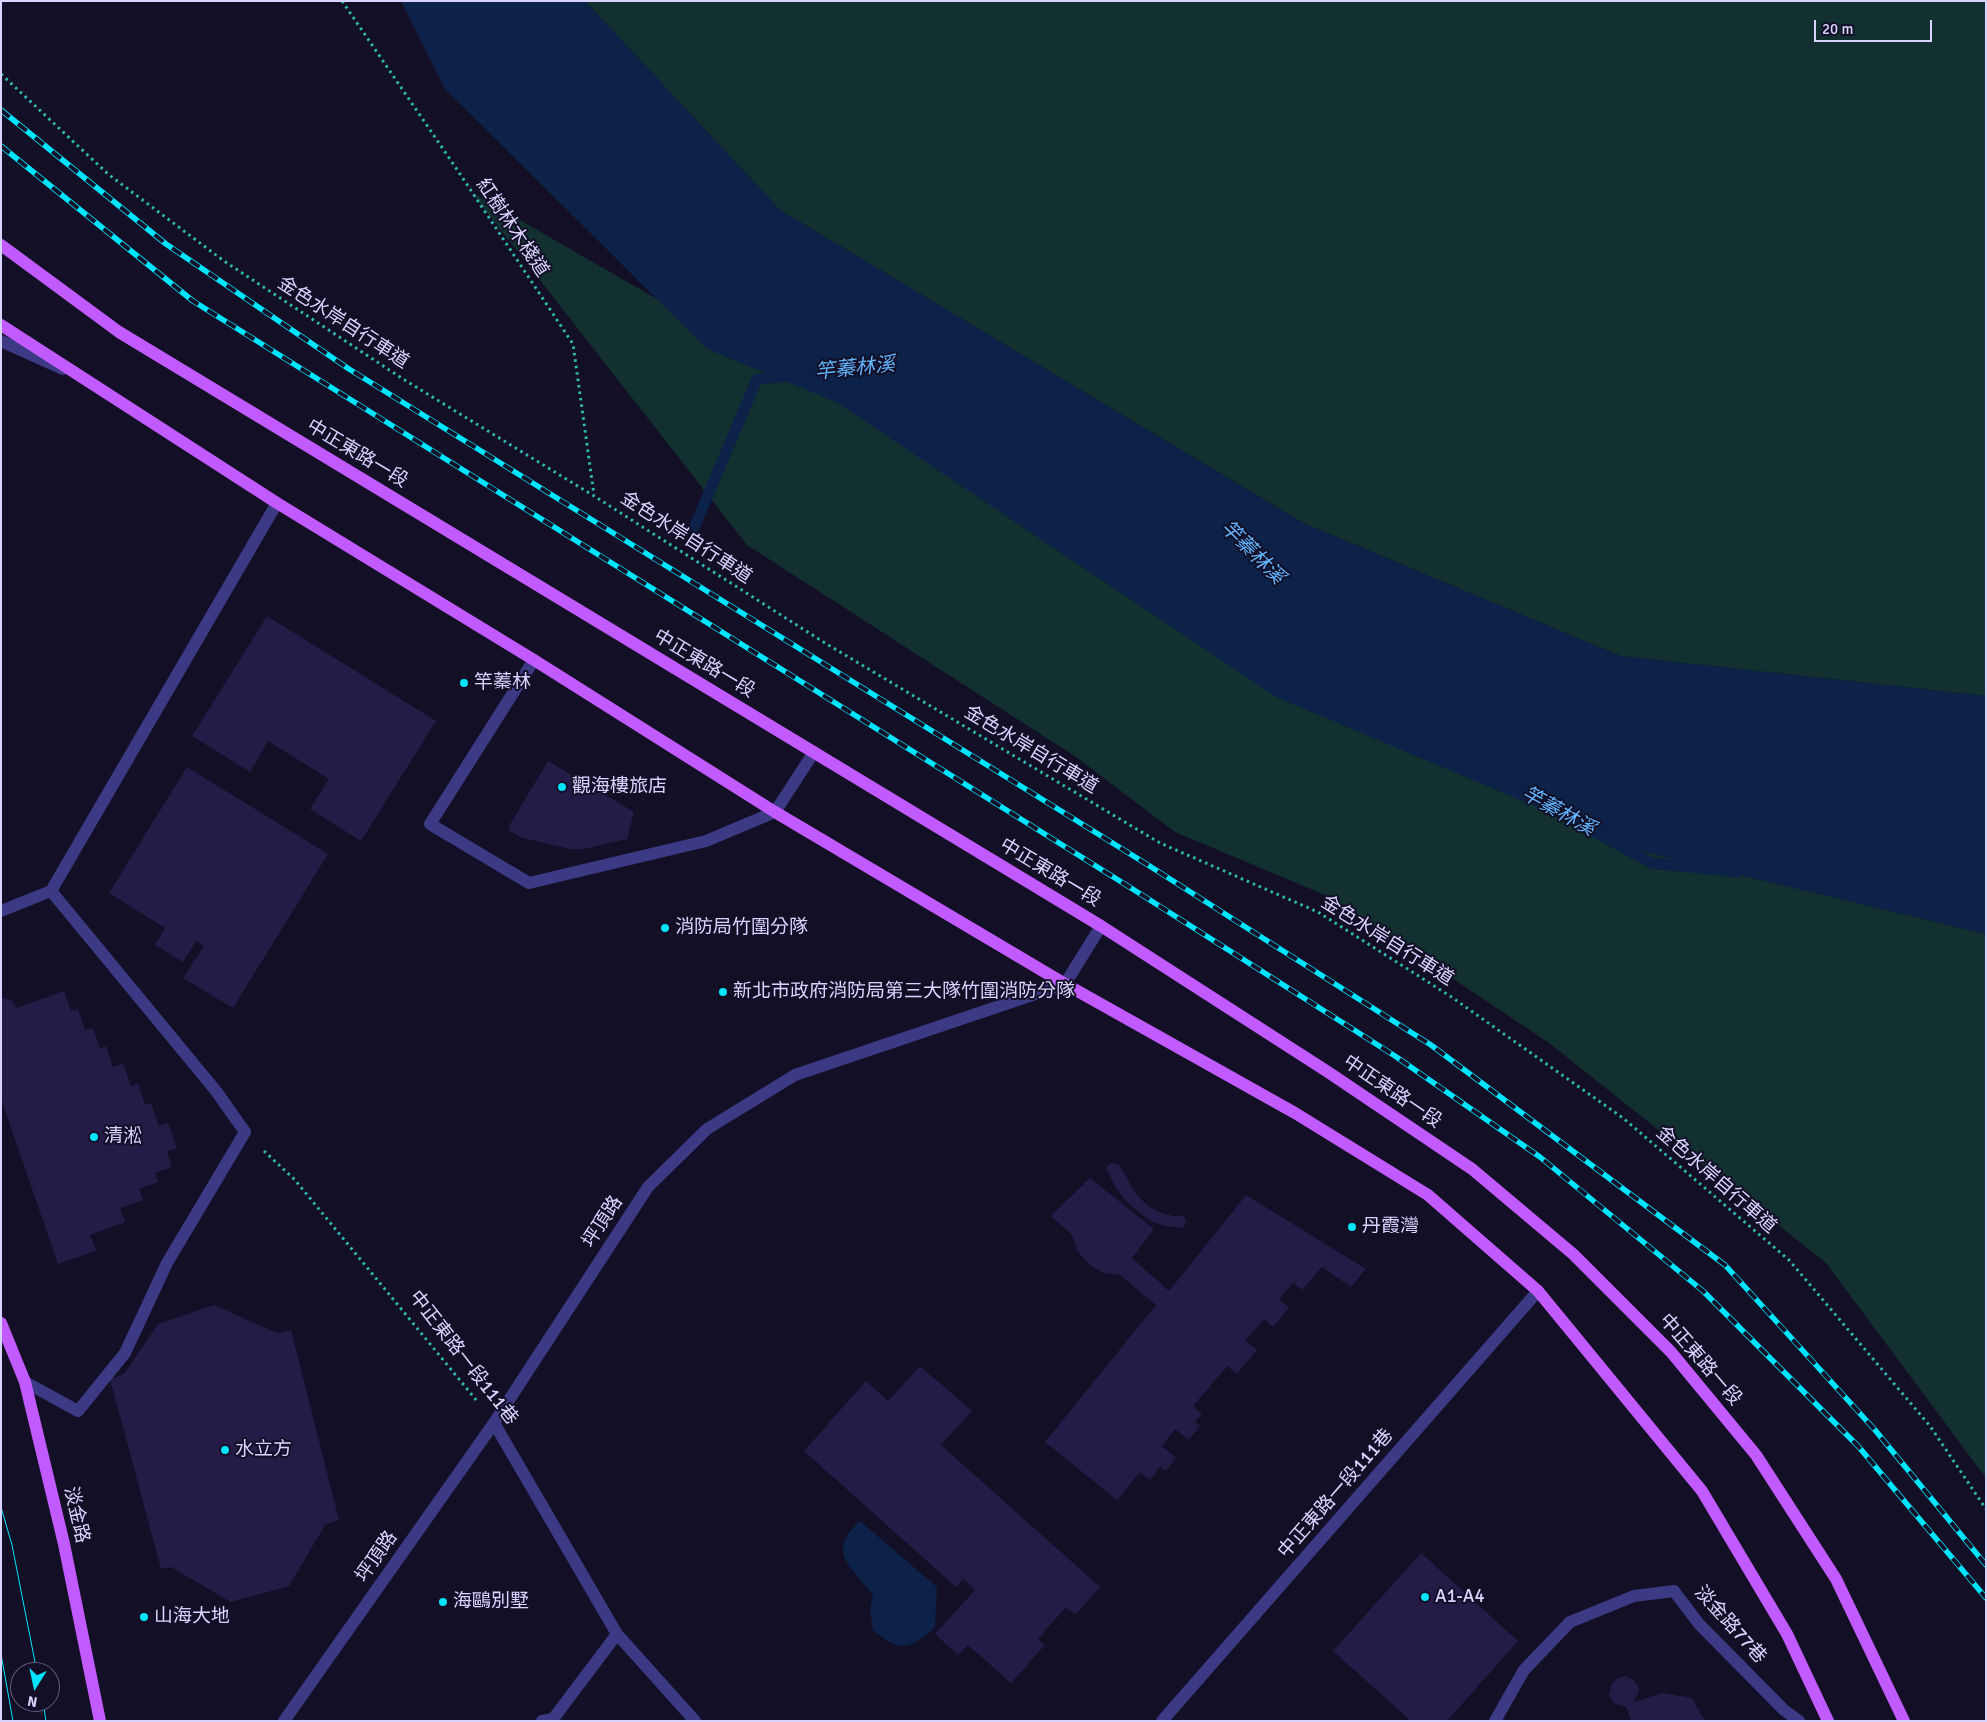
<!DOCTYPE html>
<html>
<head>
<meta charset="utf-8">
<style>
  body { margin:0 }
  #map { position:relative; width:1987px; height:1722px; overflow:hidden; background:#130f26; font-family:Signika,sans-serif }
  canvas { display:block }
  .frame { position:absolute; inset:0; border:2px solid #d9d4ff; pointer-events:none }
  .north { position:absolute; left:10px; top:1662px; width:50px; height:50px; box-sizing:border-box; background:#130f26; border:1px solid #625e7d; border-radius:50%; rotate:190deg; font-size:14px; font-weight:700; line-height:20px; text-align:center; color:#d9d4ff }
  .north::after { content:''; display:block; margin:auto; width:18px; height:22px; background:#00e5ff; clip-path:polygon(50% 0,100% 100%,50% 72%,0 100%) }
  .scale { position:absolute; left:1814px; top:20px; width:118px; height:22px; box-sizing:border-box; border:2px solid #d9d4ff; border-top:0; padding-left:6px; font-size:15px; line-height:18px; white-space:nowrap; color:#d9d4ff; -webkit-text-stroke:4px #130f26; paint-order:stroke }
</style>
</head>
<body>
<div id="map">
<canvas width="1987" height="1722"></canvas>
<div class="frame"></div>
<div class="north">N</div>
<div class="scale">20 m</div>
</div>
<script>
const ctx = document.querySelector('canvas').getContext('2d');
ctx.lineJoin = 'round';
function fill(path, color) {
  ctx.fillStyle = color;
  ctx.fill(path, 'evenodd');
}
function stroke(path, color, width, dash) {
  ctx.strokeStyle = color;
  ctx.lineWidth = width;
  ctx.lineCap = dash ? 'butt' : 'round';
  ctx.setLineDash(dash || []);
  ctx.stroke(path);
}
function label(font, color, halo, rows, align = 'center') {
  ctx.font = font + ' Signika,"Noto Sans TC",sans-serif';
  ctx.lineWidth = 4;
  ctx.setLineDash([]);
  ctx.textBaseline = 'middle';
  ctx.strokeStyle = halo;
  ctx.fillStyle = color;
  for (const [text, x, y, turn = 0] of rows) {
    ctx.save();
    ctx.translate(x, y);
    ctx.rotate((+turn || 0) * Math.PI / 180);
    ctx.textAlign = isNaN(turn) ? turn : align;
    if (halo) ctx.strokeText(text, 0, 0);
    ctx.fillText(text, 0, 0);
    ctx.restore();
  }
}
fill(new Path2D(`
  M 585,1 L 1986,1 L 1986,696 L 1620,656 L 1303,523 L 780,210 Z
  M 471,192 L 836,402 L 1641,851 L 1986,934 L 1986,1478 L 1826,1263 L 1549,1043 L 1332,898 L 1175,832 L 1076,757 L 747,545 Z`), '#12302f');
fill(new Path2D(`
  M 401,1 L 585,1 L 780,210 L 1303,523 L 1620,656 L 1986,696 L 1986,934 L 1641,851 L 1276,697 L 836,402 L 707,349 L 445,89 Z
  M 860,1521 L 937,1587 L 935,1627 C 910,1650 900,1653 873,1630 L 870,1610 L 873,1595 C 852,1567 825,1552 860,1521 Z`), '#0c2248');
stroke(new Path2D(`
  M 694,528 L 757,379 L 788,376
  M 1575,821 L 1651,863 L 1737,872`), '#0c2248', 11);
fill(new Path2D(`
  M 267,616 L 436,721 L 361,841 L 310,809 L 329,779 L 268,741 L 250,772 L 192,736 Z
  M 548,761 L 634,812 L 627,839 L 584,849 L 571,849 L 522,838 L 510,831 L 509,826 Z
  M 187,767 L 328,854 L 233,1008 L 183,978 L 204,946 L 196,941 L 183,962 L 155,945 L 165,928 L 109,893 Z
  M 64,991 L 71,1011 L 78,1009 L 85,1030 L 93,1028 L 100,1049 L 106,1046 L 113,1067 L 123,1063 L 131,1086 L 138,1083 L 145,1105 L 151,1103 L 159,1126 L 168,1123 L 177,1148 L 167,1151 L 172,1167 L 155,1173 L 158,1182 L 139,1189 L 143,1200 L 120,1208 L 125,1222 L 90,1235 L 96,1251 L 58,1264 L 1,1099 L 1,998 L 12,1000 L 16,1008 Z
  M 1113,1163 L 1119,1165 L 1136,1194 L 1148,1206 L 1159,1212 L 1173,1216 L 1183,1216 L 1186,1221 L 1183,1228 L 1165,1226 L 1153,1222 L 1141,1214 L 1126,1201 L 1115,1186 L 1106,1168 L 1109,1164 Z
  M 1090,1178 L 1154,1229 L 1132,1258 L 1169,1291 L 1246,1195 L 1366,1269 L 1351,1287 L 1322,1267 L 1302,1290 L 1293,1283 L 1279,1299 L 1289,1308 L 1273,1327 L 1264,1319 L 1245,1341 L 1257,1350 L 1237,1374 L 1227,1366 L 1193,1406 L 1202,1414 L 1195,1422 L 1200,1426 L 1189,1440 L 1175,1429 L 1162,1446 L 1176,1458 L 1166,1471 L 1160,1467 L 1150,1480 L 1140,1472 L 1117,1500 L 1045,1442 L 1156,1305 L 1120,1275 L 1103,1273 L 1089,1264 L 1078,1252 L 1072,1235 L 1051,1216 Z
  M 214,1305 L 277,1333 L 291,1330 L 339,1520 L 325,1525 L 289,1586 L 231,1602 L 171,1567 L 161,1569 L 110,1379 L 124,1374 L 158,1324 Z
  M 920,1366 L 972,1411 L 941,1445 L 1100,1587 L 1076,1614 L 1065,1608 L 1038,1639 L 1045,1645 L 1011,1683 L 968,1645 L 958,1655 L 935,1634 L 975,1590 L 963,1579 L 956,1587 L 804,1451 L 866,1381 L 888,1401 Z
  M 1421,1553 L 1518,1641 L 1447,1721 L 1411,1721 L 1333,1651 Z
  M 1625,1676 L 1632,1679 L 1637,1684 L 1639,1691 L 1634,1702 L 1662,1693 L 1692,1698 L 1705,1721 L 1631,1721 L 1626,1706 L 1615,1704 L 1609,1695 L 1612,1683 L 1618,1678 Z`), '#241b47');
stroke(new Path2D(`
  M 342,1 L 454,165 L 573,344 L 594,495
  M 1,74 L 108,174 L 224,261 L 403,379 L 594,496 L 825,643 L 1160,843 L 1318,912 L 1450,996 L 1623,1118 L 1789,1260 L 1930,1426 L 1986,1509
  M 264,1151 L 295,1180 L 477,1401`), '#2fb8b0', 3, [2.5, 4]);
stroke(new Path2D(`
  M 1,341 L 63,369
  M 534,660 L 430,824 L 529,883 L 706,841 L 775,812 L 814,752
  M 1,911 L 51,891 L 277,503
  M 25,1382 L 78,1411 L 125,1353 L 167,1263 L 245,1132 L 216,1091 L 51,891`), '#3d3a85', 12);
stroke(new Path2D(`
  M 494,1423 L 617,1634 L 695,1721
  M 542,1721 L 553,1719 L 617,1634
  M 1162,1721 L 1538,1291
  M 1495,1721 L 1524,1670 L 1570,1622 L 1634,1596 L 1674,1591 L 1699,1624 L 1784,1710 L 1799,1721`), '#3d3a85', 12);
stroke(new Path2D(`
  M 284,1721 L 494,1423 L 648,1187 L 707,1129 L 795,1075 L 1065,984 L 1101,926`), '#3d3a85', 12);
stroke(new Path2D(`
  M 1,245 L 119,332 L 1101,926 L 1328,1072 L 1472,1169 L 1573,1254 L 1671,1352 L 1756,1455 L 1836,1579 L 1904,1721
  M 1,325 L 277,503 L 534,660 L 775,812 L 1065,984 L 1295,1113 L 1428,1195 L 1538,1291 L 1702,1491 L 1787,1634 L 1828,1721
  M 1,1323 L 25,1382 L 64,1544 L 100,1721`), '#c25bff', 12);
stroke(new Path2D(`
  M 1,1507 L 12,1545 L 37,1672
  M 1,1654 L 13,1721
  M 43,1702 L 46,1721`), '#00e5ff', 1);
const rail = new Path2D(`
  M 1,110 L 166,244 L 349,369 L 1148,865 L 1431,1045 L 1725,1265 L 1875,1430 L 1986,1565
  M 1,146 L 193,301 L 1131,888 L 1395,1056 L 1540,1157 L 1703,1291 L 1858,1446 L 1986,1598`);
stroke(rail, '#00e5ff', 5.5);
stroke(rail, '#130f26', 4, [11]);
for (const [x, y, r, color] of [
  [464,683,5,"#00e5ff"],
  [562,787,5,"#00e5ff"],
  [665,928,5,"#00e5ff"],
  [723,992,5,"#00e5ff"],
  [94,1137,5,"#00e5ff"],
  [1352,1227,5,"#00e5ff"],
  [225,1450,5,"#00e5ff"],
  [1425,1597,5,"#00e5ff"],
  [443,1602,5,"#00e5ff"],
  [144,1617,5,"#00e5ff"]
]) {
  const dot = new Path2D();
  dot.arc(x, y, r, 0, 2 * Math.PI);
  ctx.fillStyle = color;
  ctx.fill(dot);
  stroke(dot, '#130f26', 2);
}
label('19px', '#d9d4ff', '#130f26', [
  ["紅樹林木棧道",512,228,56],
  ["金色水岸自行車道",343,323,33],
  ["中正東路一段",357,454,31],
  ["金色水岸自行車道",686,538,33],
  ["中正東路一段",704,664,31],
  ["金色水岸自行車道",1031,750,31],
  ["中正東路一段",1050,873,31],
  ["金色水岸自行車道",1387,941,32],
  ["中正東路一段",1392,1092,34],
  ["金色水岸自行車道",1716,1180,41],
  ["坪頂路",603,1222,-57],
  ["中正東路一段111巷",463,1358,52],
  ["中正東路一段",1700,1360,49],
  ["中正東路一段111巷",1336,1494,-49],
  ["淡金路",76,1515,77],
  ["坪頂路",377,1557,-55],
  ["淡金路77巷",1730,1625,48]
]);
label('19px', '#d9d4ff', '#130f26', [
  ["竿蓁林",474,683],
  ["觀海樓旅店",572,787],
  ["消防局竹圍分隊",675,928],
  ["新北市政府消防局第三大隊竹圍消防分隊",733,992],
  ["清淞",104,1137],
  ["丹霞灣",1362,1227],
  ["水立方",235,1450],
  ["A1-A4",1435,1597],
  ["海鷗別墅",453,1602],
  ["山海大地",154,1617]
], 'left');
label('italic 20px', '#62b6ff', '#130f26', [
  ["竿蓁林溪",855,369,-6],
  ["竿蓁林溪",1252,553,45],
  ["竿蓁林溪",1558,812,29]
]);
</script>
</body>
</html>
